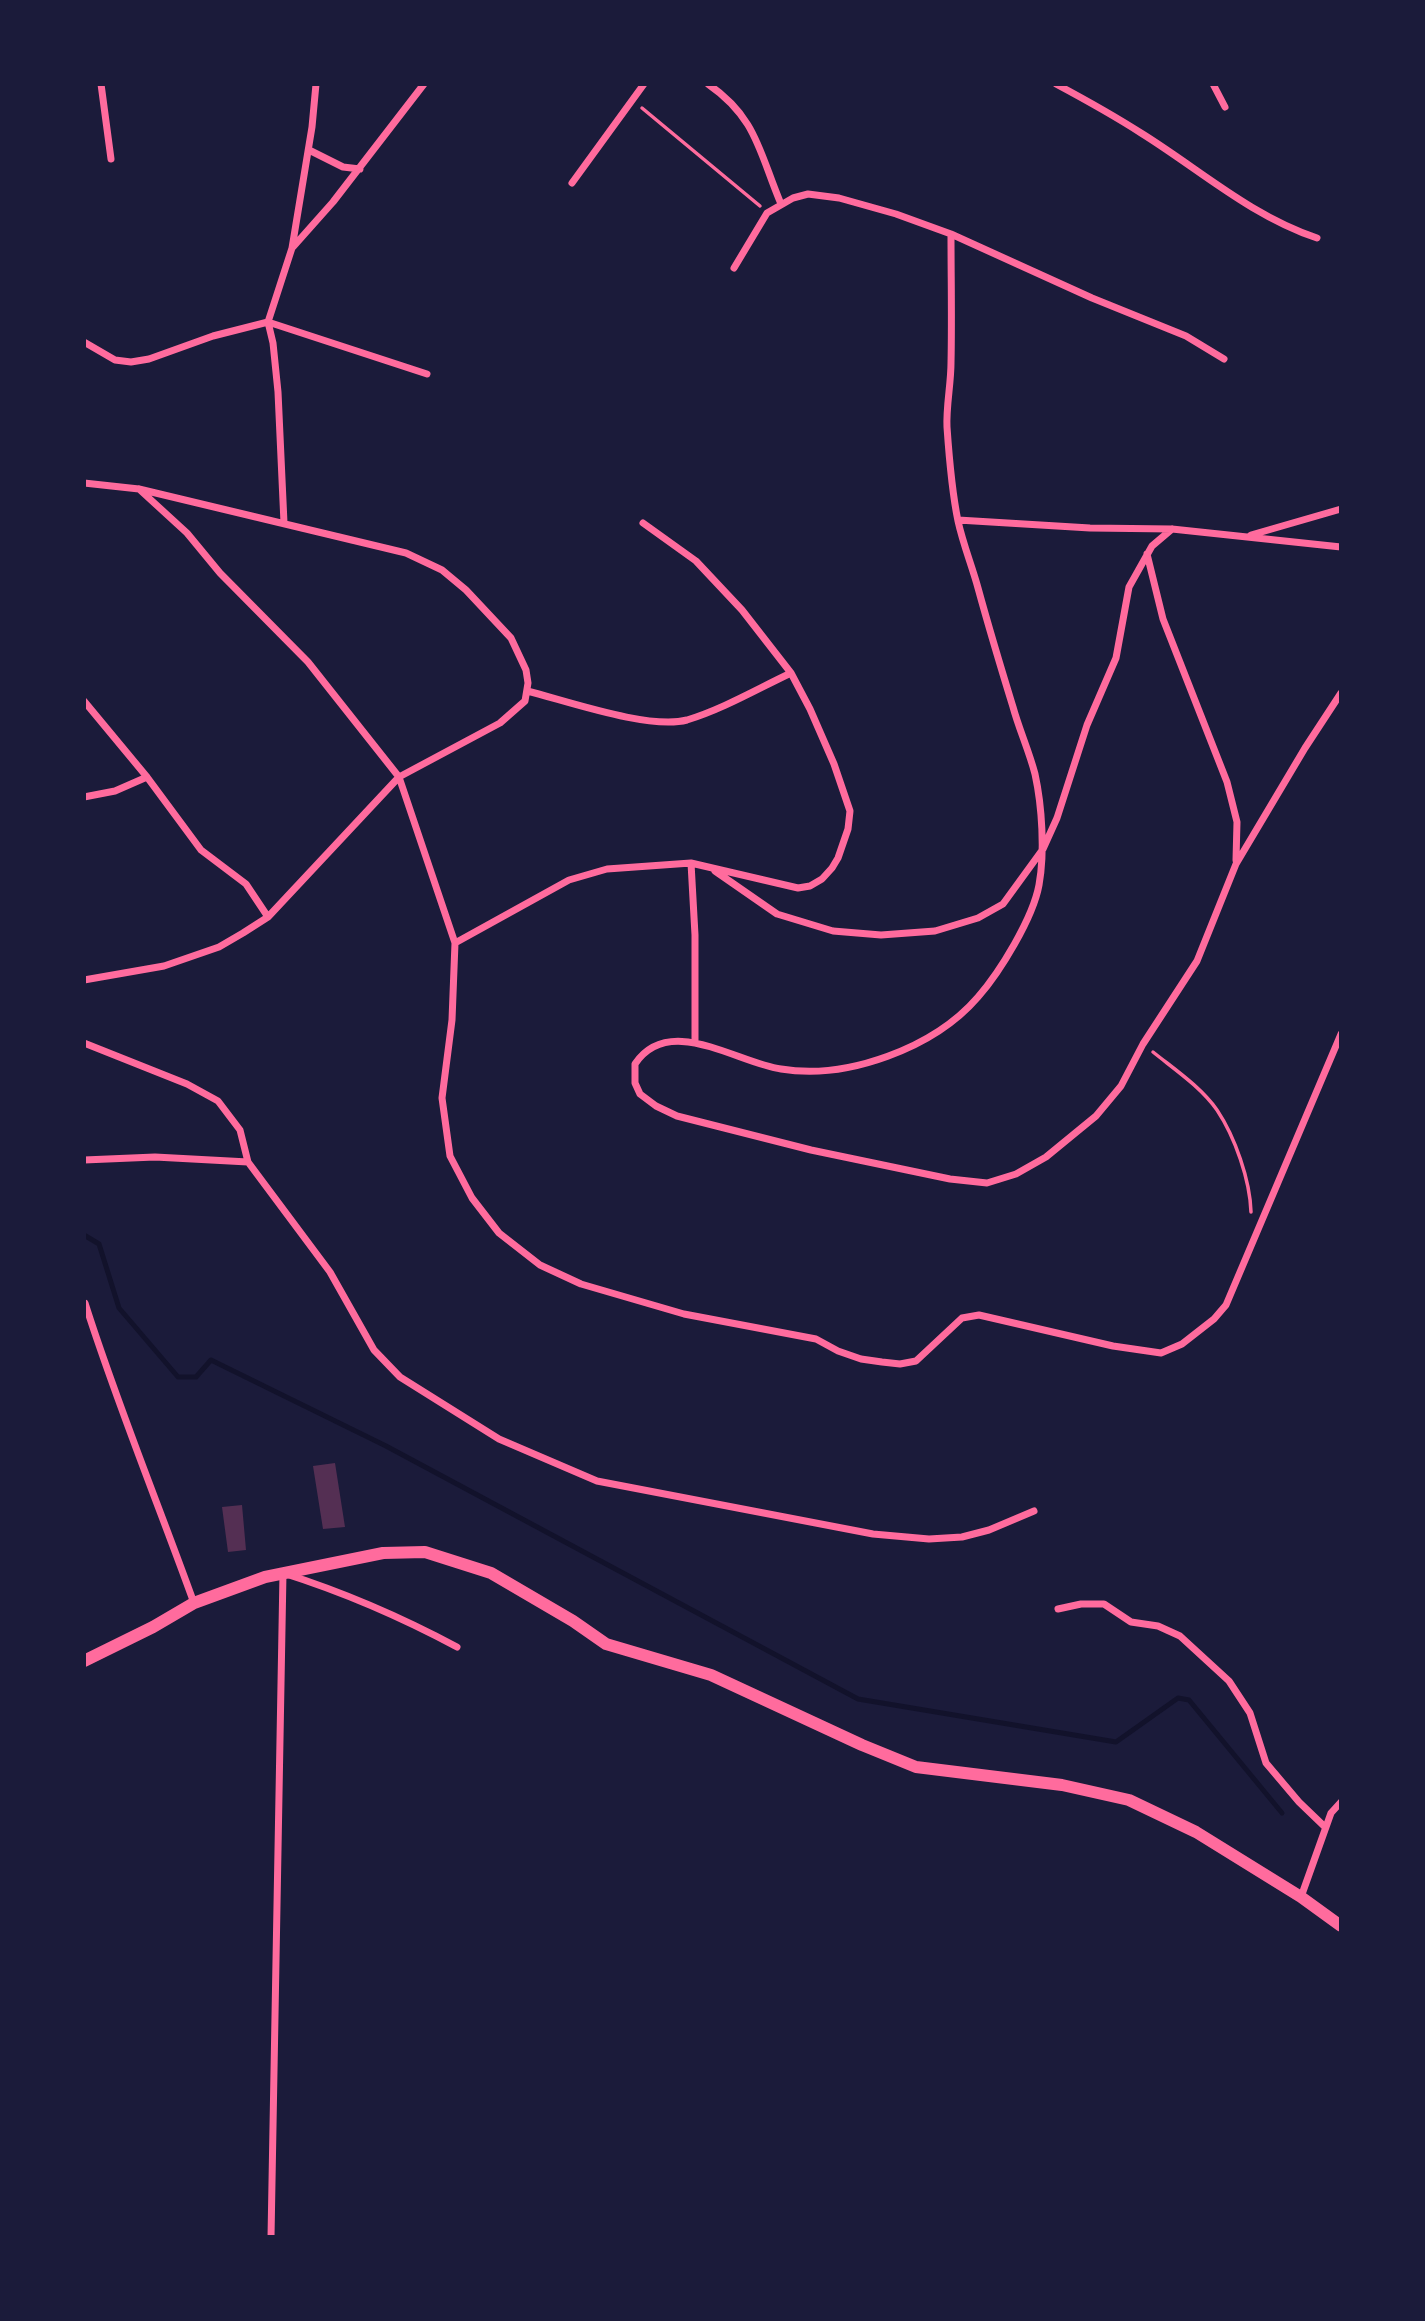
<!DOCTYPE html>
<html>
<head>
<meta charset="utf-8">
<style>
  body { margin:0 }
  #map { position:relative; width:1425px; height:2321px; overflow:hidden; background:#1b1b3a; font-family:"Work Sans",sans-serif }
  canvas { display:block }
  .frame { position:absolute; inset:0; border:86px solid #1b1b3a; pointer-events:none }
</style>
</head>
<body>
<div id="map">
<canvas width="1425" height="2321"></canvas>
<div class="frame"></div>
</div>
<script>
const ctx = document.querySelector('canvas').getContext('2d');
ctx.lineJoin = 'round';
function stroke(path, color, width, dash) {
  ctx.strokeStyle = color;
  ctx.lineWidth = width;
  ctx.lineCap = dash ? 'butt' : 'round';
  ctx.setLineDash(dash || []);
  ctx.stroke(path);
}
function fill(path, color) {
  ctx.fillStyle = color;
  ctx.fill(path, 'evenodd');
}
stroke(new Path2D(`
  M 84,1235 L 99,1244 L 119,1308 L 178,1377 L 196,1377 L 211,1360 L 386,1446 L 858,1699 L 1116,1742 L 1178,1698 L 1189,1700 L 1282,1813`), '#12122b', 5);
fill(new Path2D(`
  M 335,1463 L 345,1527 L 323,1529 L 313,1466 Z
  M 242,1505 L 246,1550 L 228,1552 L 222,1507 Z`), '#542f53');
stroke(new Path2D(`
  M 642,108 L 760,206
  M 1153,1052 C 1174,1069 1201,1087 1217,1110 C 1235,1137 1250,1180 1251,1212`), '#ff6b9d', 3.5);
stroke(new Path2D(`
  M 101,84 L 111,159
  M 708,84 C 757,118 759,152 781,204
  M 1056,84 C 1084,99 1113,115 1141,133 C 1199,169 1251,216 1317,238
  M 1213,84 L 1225,107
  M 309,150 L 343,167 L 360,169
  M 572,183 L 644,84
  M 951,234 C 951,277 952,320 951,363 C 951,384 946,406 947,427 C 949,456 952,492 958,521 C 963,544 972,566 978,588 C 989,628 1001,668 1013,707 C 1019,729 1029,751 1035,774 C 1042,806 1045,852 1039,885 C 1033,918 1000,972 978,997 C 934,1048 847,1080 781,1069 C 737,1063 669,1013 635,1064 L 635,1083 L 640,1094 L 656,1106 L 677,1116 L 811,1150 L 950,1179 L 987,1183 L 1016,1174 L 1046,1157 L 1096,1116 L 1121,1086 L 1143,1044 L 1197,961 L 1236,864 L 1305,748 L 1341,693
  M 293,247 L 333,202 L 424,84
  M 734,268 L 767,213 L 793,198 L 808,194 L 839,198 L 896,214 L 951,234 L 1092,298 L 1186,336 L 1224,359
  M 84,342 L 115,360 L 131,362 L 149,359 L 213,336 L 268,322 L 427,374
  M 84,483 L 139,489 L 406,553 L 442,570 L 466,590 L 511,638 L 526,670 L 528,683 L 525,701 L 500,723 L 399,777 L 268,917 L 243,933 L 219,947 L 164,966 L 84,980
  M 139,489 L 187,533 L 220,573 L 308,662 L 399,777 L 455,943 L 452,1020 L 442,1098 L 450,1156 L 472,1198 L 499,1233 L 540,1265 L 581,1284 L 684,1314 L 816,1339 L 838,1351 L 861,1359 L 882,1362 L 900,1364 L 916,1361 L 962,1318 L 979,1315 L 1113,1346 L 1161,1353 L 1182,1344 L 1214,1319 L 1226,1305 L 1341,1034
  M 958,520 L 1090,528 L 1172,529 L 1341,547
  M 284,523 L 278,392 L 273,343 L 268,322 L 292,248 L 312,127 L 316,84
  M 1251,535 L 1341,509
  M 1147,554 L 1163,619 L 1227,782 L 1237,822 L 1236,860
  M 527,691 C 567,701 649,730 687,720 C 723,709 757,689 791,673
  M 84,701 L 147,777 L 201,850 L 246,884 L 268,917
  M 84,797 L 115,791 L 147,777
  M 691,863 L 695,935 L 695,1042
  M 715,871 L 777,914 L 833,931 L 881,935 L 935,931 L 978,918 L 1003,904 L 1043,849 L 1057,818 L 1087,725 L 1116,658 L 1129,587 L 1152,546 L 1172,529
  M 455,943 L 569,880 L 607,869 L 691,863 L 798,888 L 810,886 L 822,879 L 832,868 L 838,858 L 848,829 L 850,811 L 834,764 L 810,709 L 791,673 L 742,610 L 696,561 L 643,523
  M 84,1043 L 187,1084 L 218,1101 L 240,1130 L 248,1162 L 330,1272 L 374,1350 L 400,1377 L 499,1439 L 597,1481 L 873,1534 L 929,1539 L 962,1537 L 989,1530 L 1034,1511
  M 84,1160 L 155,1157 L 248,1162
  M 85,1303 C 117,1404 158,1503 194,1603
  M 1058,1609 L 1081,1604 L 1104,1604 L 1131,1622 L 1158,1626 L 1180,1636 L 1229,1681 L 1250,1713 L 1266,1763 L 1299,1802 L 1325,1827
  M 1301,1897 L 1331,1813 L 1341,1802
  M 271,2237 L 283,1573 C 343,1592 401,1617 457,1647`), '#ff6b9d', 7);
stroke(new Path2D(`
  M 84,1661 L 153,1627 L 194,1603 L 265,1577 L 383,1553 L 425,1552 L 491,1573 L 573,1621 L 606,1644 L 711,1675 L 862,1745 L 916,1767 L 1062,1785 L 1129,1800 L 1196,1832 L 1301,1897 L 1341,1926`), '#ff6b9d', 12);
</script>
</body>
</html>
